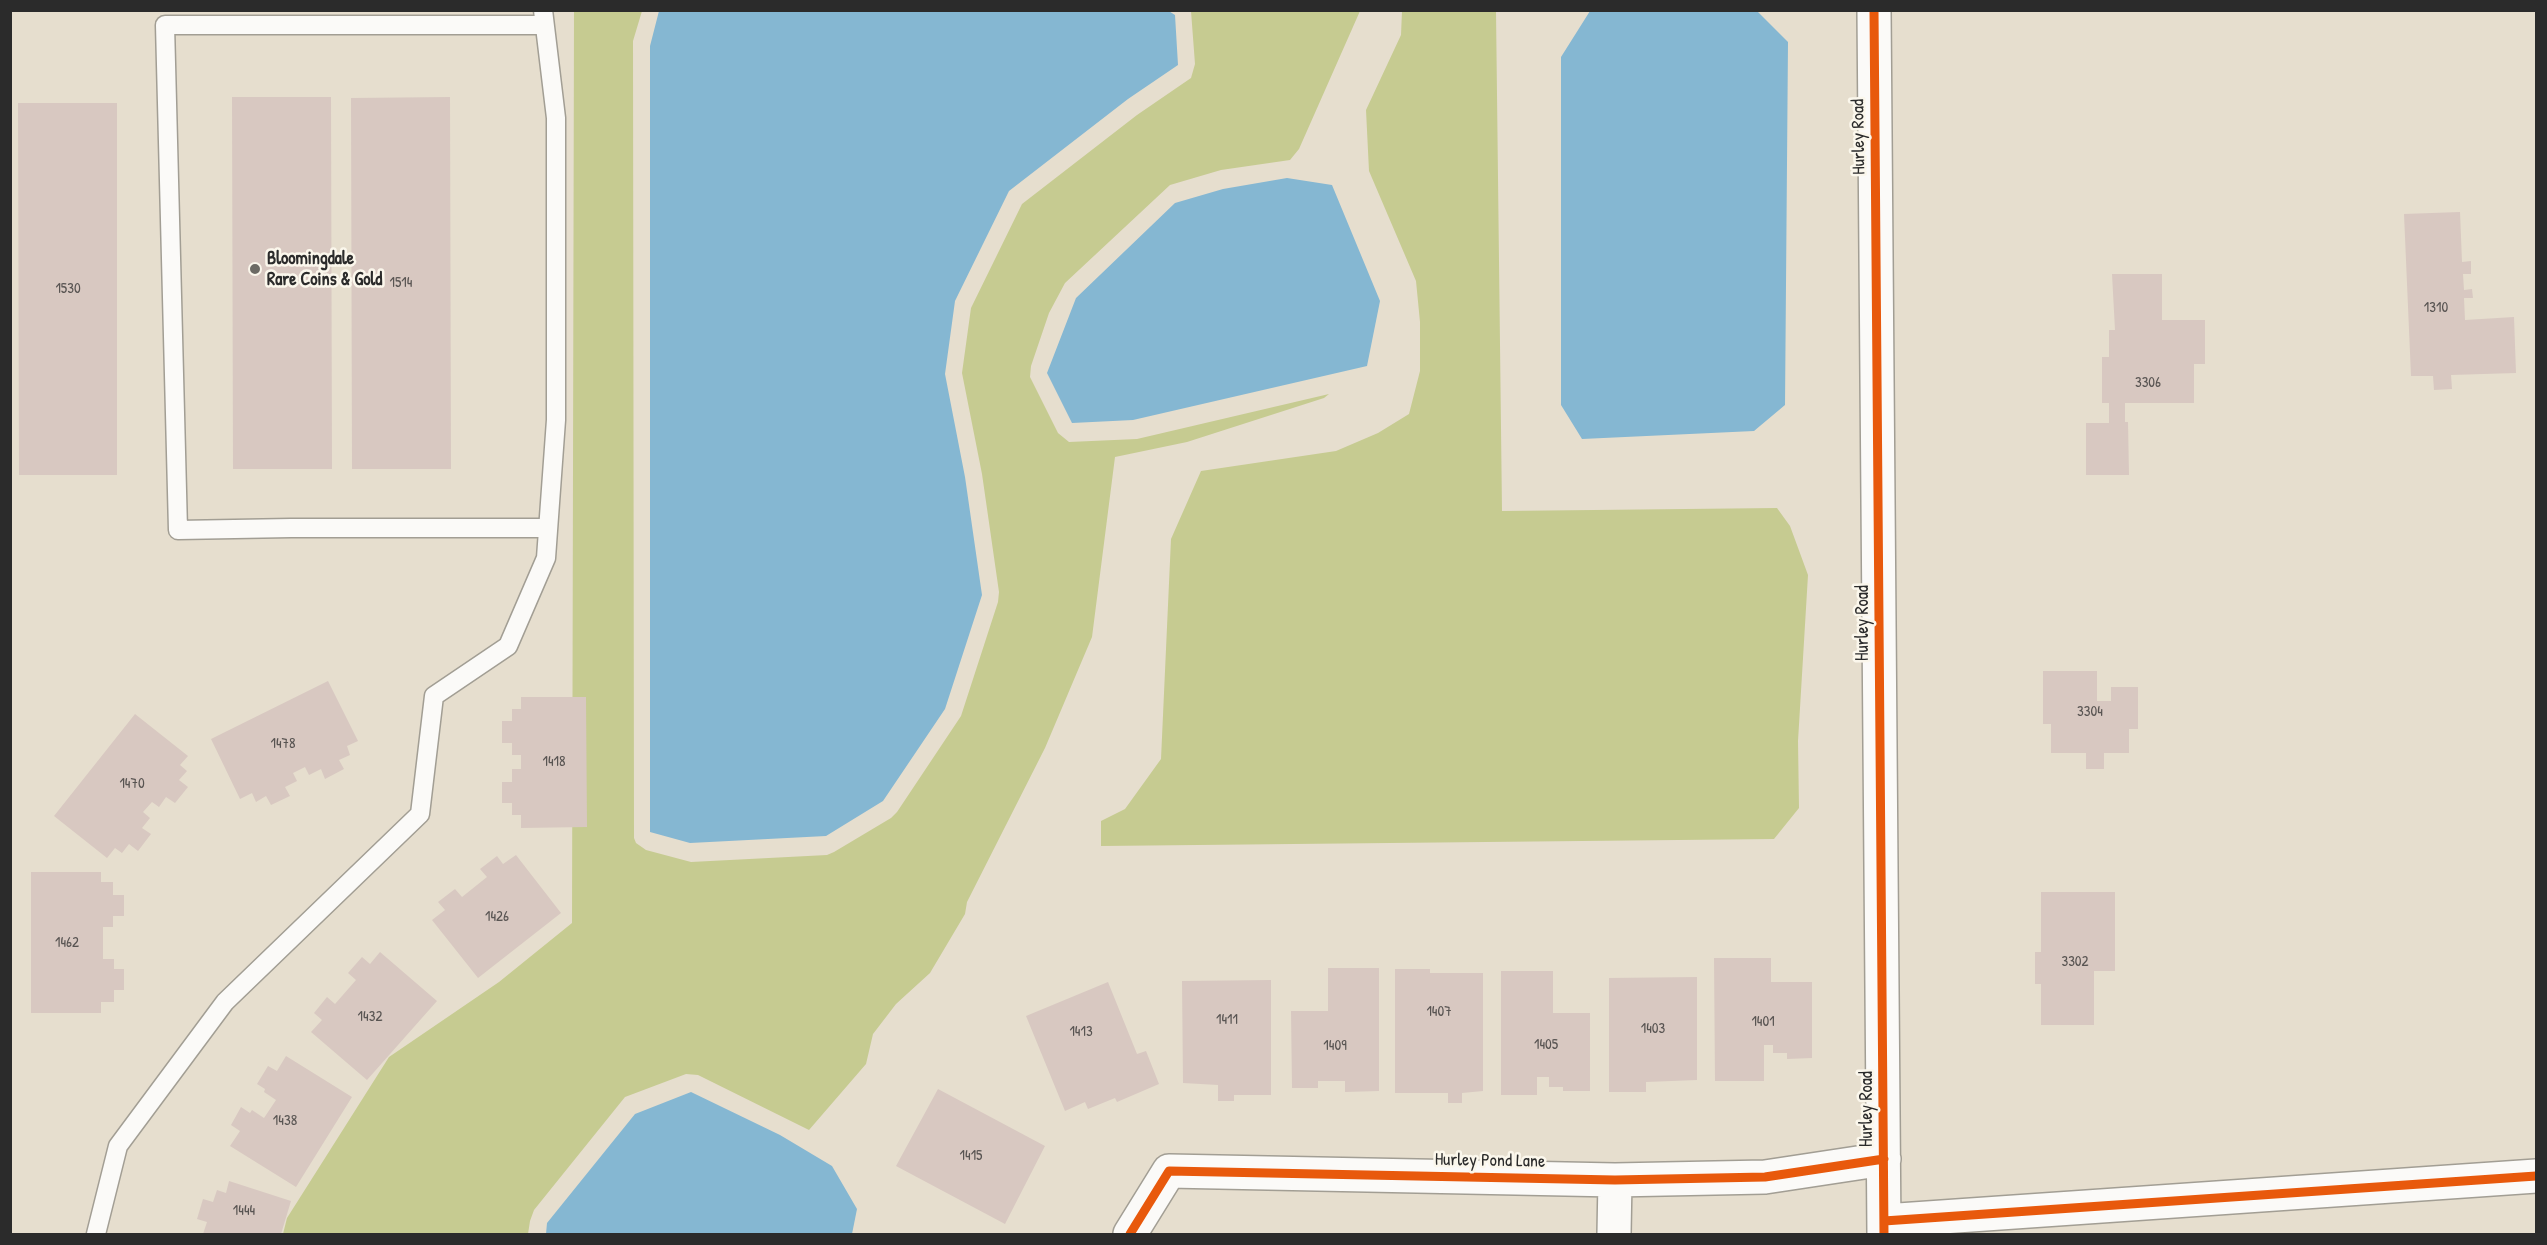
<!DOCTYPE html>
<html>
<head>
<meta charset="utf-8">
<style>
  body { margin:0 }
  #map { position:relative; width:2547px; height:1245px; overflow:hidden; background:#e6dece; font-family:"Patrick Hand",sans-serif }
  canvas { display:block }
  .frame { position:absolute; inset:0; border:12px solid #2b2b2b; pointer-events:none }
</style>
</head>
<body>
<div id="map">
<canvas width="2547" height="1245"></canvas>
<div class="frame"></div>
</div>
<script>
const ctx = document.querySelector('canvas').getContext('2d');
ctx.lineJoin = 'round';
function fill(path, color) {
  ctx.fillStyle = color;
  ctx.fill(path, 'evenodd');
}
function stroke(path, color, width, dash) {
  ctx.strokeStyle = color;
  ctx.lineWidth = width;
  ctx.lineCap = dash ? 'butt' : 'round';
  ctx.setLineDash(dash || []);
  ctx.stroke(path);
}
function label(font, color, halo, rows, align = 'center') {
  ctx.font = font + ' "Patrick Hand",sans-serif';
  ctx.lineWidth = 5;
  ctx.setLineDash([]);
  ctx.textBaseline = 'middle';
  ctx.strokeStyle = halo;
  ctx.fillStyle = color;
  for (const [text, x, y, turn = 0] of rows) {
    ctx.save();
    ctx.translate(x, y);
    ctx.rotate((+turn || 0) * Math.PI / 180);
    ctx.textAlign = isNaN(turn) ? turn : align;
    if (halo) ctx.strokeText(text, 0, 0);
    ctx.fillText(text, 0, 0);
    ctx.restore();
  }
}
fill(new Path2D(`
  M 574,11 L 642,11 L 633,41 L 634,838 L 636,843 L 646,850 L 691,862 L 827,855 L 834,852 L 891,818 L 897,812 L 961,716 L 998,602 L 999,592 L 982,474 L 962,373 L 971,308 L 1022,204 L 1137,115 L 1191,78 L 1195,64 L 1191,11 L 1360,11 L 1299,149 L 1290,160 L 1221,170 L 1170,185 L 1065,283 L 1049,313 L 1031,366 L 1030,377 L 1058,433 L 1069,442 L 1137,439 L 1329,394 L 1324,398 L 1187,442 L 1115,457 L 1092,637 L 1045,748 L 967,902 L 965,914 L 930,973 L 896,1004 L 873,1034 L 866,1064 L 809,1130 L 698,1075 L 686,1074 L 625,1097 L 534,1210 L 530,1221 L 528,1234 L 283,1234 L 287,1218 L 389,1057 L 499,982 L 572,923 Z
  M 1402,11 L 1496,11 L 1502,511 L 1777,508 L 1790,526 L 1808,575 L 1798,741 L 1799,808 L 1774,839 L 1101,846 L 1101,821 L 1125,809 L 1161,759 L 1171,539 L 1201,471 L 1336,451 L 1378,433 L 1409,414 L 1420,371 L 1420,322 L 1416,281 L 1369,171 L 1366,110 L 1401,35 Z`), '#c6cb91');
fill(new Path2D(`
  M 1167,10 L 1175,15 L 1178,65 L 1128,99 L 1009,191 L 955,301 L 945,374 L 965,477 L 982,595 L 945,709 L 883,801 L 826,836 L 690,843 L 650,832 L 650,46 L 659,11 Z
  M 1590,11 L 1757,11 L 1788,42 L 1785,405 L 1754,431 L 1582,439 L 1561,405 L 1561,57 Z
  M 1287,178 L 1332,185 L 1380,301 L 1367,366 L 1133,420 L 1072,423 L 1047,373 L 1076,298 L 1175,203 L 1223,189 Z
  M 691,1092 L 780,1135 L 832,1166 L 857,1209 L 852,1234 L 546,1234 L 547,1223 L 635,1114 Z`), '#85b7d2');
fill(new Path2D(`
  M 232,97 L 331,97 L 332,469 L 233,469 Z
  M 450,97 L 451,469 L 352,469 L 351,98 Z
  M 18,103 L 117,103 L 117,475 L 19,475 Z
  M 2460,212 L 2462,262 L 2471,261 L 2471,274 L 2463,274 L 2464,290 L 2472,289 L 2473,298 L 2464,298 L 2465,320 L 2514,317 L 2516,373 L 2451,375 L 2452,389 L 2434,390 L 2433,376 L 2411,376 L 2404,214 Z
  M 2112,274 L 2162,274 L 2162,320 L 2205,320 L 2205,364 L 2194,364 L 2194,403 L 2125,403 L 2125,422 L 2128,422 L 2129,475 L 2086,475 L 2086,423 L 2109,423 L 2109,403 L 2102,403 L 2102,357 L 2109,357 L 2109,330 L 2115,330 Z
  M 2043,671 L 2097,671 L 2097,701 L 2111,701 L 2111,687 L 2138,687 L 2138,729 L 2129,729 L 2129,753 L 2104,753 L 2104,769 L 2086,769 L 2086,753 L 2051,753 L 2051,724 L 2043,724 Z
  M 328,681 L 358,741 L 347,746 L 350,755 L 339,760 L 344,769 L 325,779 L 321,769 L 309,775 L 305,767 L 293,773 L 297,781 L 285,787 L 290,796 L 271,805 L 266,796 L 256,802 L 252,793 L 240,799 L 211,739 Z
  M 521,697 L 586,697 L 587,827 L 521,828 L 521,815 L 512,815 L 512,803 L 502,803 L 502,782 L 512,782 L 512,769 L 521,769 L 521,755 L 512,755 L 512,743 L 502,743 L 502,721 L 512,721 L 512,709 L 521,709 Z
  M 135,714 L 188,756 L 180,765 L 187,771 L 179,780 L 188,787 L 175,803 L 166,797 L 159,807 L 152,802 L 143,812 L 150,818 L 142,828 L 151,834 L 138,851 L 129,844 L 122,853 L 115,848 L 107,858 L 54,816 Z
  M 516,855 L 561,913 L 478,978 L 432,920 L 445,910 L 438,902 L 455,889 L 462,897 L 487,877 L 480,869 L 497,856 L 503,864 Z
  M 31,872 L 101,872 L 101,882 L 113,882 L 113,895 L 124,895 L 124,916 L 113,916 L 113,927 L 103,927 L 103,959 L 114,959 L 114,969 L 124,969 L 124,990 L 114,990 L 114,1002 L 101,1002 L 101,1013 L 31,1013 Z
  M 2041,892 L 2115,892 L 2115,971 L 2094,971 L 2094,1025 L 2041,1025 L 2041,984 L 2035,984 L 2035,952 L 2041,952 Z
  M 380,952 L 437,1001 L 367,1080 L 311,1032 L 322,1020 L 314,1013 L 327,997 L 335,1004 L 356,980 L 348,973 L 362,957 L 370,964 Z
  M 1714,958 L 1771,958 L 1771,982 L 1812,982 L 1812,1058 L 1787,1059 L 1787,1053 L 1773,1053 L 1773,1045 L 1764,1045 L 1764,1081 L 1715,1081 Z
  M 1328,968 L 1379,968 L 1379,1091 L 1345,1092 L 1345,1081 L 1318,1081 L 1318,1088 L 1292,1088 L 1291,1011 L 1328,1011 Z
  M 1395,969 L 1430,969 L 1430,973 L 1483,973 L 1483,1091 L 1462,1093 L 1462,1103 L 1448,1103 L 1448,1093 L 1395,1093 Z
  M 1501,971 L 1553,971 L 1553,1013 L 1590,1013 L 1590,1091 L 1563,1091 L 1563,1087 L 1549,1087 L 1549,1077 L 1537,1077 L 1537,1095 L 1501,1095 Z
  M 1697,977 L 1697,1080 L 1646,1082 L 1646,1092 L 1609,1092 L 1609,978 Z
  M 1271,980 L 1271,1095 L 1234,1095 L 1234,1101 L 1218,1101 L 1218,1085 L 1183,1083 L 1182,981 Z
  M 1108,982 L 1137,1054 L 1146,1051 L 1159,1084 L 1117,1102 L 1115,1098 L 1088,1109 L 1085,1102 L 1065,1111 L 1026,1016 Z
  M 286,1056 L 352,1097 L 296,1187 L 230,1146 L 240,1131 L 231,1125 L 241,1107 L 250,1113 L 252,1110 L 264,1118 L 276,1100 L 264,1092 L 265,1089 L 257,1084 L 268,1066 L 277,1071 Z
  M 938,1089 L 1045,1146 L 1005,1224 L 896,1166 Z
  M 229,1181 L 291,1201 L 281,1234 L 203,1234 L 207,1222 L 197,1219 L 203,1199 L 213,1202 L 217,1190 L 226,1193 Z`), '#d8c8c1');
const lane = new Path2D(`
  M 544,25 L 165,25 L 178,530 L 291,528 L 548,528
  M 96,1234 L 118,1146 L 225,1002 L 420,814 L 434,696 L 508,646 L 546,558 L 556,420 L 556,118 L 543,10`);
const street = new Path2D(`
  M 1874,10 L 1884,1234
  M 1884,1221 L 2536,1176
  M 1130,1234 L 1169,1171 L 1615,1180 L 1765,1177 L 1884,1159
  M 1614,1234 L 1615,1180`);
stroke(lane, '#a29e94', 21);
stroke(street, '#a29e94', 36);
stroke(lane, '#fbfaf8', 18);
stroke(street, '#fbfaf8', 33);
stroke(new Path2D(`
  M 1874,10 L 1884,1234
  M 1884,1221 L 2536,1176
  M 1130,1234 L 1169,1171 L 1615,1180 L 1765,1177 L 1884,1159`), '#e8590c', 9);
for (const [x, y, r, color] of [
  [255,269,6,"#6c6a64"]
]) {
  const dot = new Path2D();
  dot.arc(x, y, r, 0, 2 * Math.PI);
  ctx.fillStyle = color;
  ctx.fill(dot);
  stroke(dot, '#fbf7ec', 2);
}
label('15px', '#585452', null, [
  ["1514",401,283],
  ["1530",68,289],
  ["1310",2436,308],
  ["3306",2148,383],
  ["3304",2090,712],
  ["1478",283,744],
  ["1418",554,762],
  ["1470",132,784],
  ["1426",497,917],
  ["1462",67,943],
  ["3302",2075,962],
  ["1407",1439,1012],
  ["1432",370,1017],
  ["1411",1227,1020],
  ["1401",1763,1022],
  ["1403",1653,1029],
  ["1413",1081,1032],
  ["1405",1546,1045],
  ["1409",1335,1046],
  ["1438",285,1121],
  ["1415",971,1156],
  ["1444",244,1211]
]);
label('18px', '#2b2b2b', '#fbf7ec', [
  ["Hurley Road",1859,137,-91],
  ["Hurley Road",1863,623,-90],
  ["Hurley Road",1867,1109,-90],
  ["Hurley Pond Lane",1490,1161,1]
]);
label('bold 18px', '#2b2b2b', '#fbf7ec', [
  ["Bloomingdale",267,259],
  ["Rare Coins & Gold",267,280]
], 'left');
</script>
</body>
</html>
